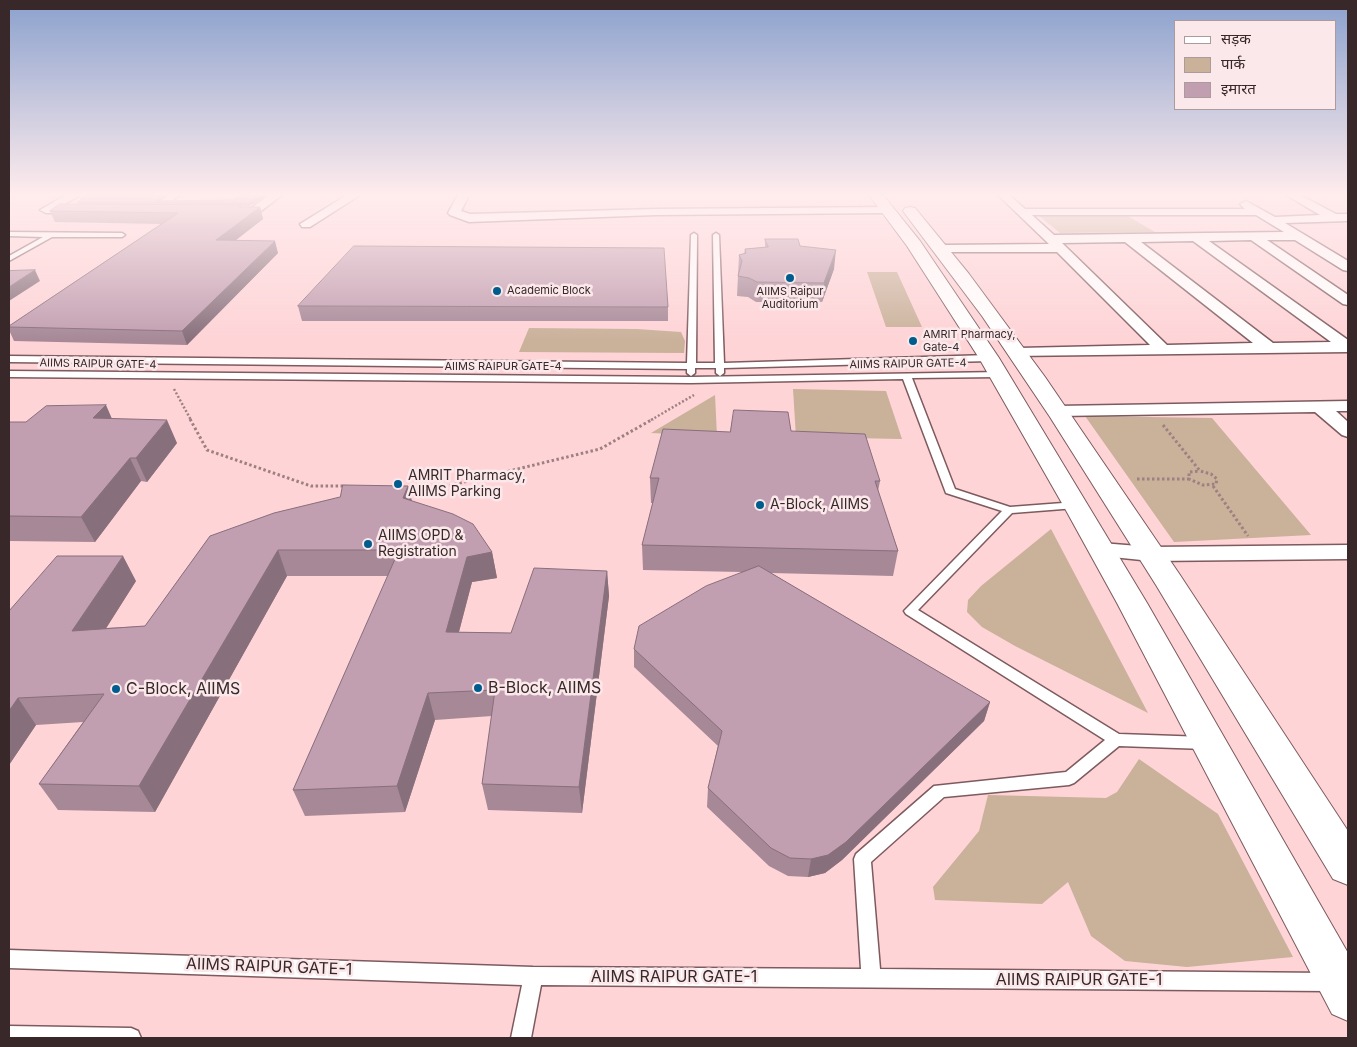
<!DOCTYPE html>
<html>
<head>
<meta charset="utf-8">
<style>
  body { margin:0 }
  #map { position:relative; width:1357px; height:1047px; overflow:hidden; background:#fed4d7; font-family:Inter,"Noto Sans Devanagari",sans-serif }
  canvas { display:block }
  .frame { position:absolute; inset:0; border:10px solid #382829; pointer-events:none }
  .legend { position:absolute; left:1174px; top:20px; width:162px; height:90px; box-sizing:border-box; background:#fae8ea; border:1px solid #ac9b9d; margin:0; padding:6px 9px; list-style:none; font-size:15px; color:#382829 }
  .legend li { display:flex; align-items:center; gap:10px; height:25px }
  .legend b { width:25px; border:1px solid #ac9b9d }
</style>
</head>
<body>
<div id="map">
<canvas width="1357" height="1047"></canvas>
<div class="frame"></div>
<ul class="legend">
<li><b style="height:6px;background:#fff"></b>सड़क</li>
<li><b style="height:14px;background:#c9b19a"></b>पार्क</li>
<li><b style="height:14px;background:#c19eb0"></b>इमारत</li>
</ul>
</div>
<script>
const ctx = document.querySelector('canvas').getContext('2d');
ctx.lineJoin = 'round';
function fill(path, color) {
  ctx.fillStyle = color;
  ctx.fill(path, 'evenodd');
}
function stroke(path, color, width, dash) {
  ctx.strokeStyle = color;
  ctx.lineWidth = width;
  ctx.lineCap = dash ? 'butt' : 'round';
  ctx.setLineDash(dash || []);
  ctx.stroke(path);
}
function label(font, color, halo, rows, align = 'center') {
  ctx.font = font + ' Inter,sans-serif';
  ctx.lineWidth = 5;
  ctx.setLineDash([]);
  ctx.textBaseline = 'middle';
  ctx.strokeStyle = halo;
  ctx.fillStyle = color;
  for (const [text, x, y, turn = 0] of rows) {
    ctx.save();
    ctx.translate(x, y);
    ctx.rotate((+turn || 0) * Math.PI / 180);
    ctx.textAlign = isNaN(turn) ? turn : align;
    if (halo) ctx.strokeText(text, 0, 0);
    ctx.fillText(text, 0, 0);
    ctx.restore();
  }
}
fill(new Path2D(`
  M 1038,215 L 1126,215 L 1155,232 L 1060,233 Z
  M 867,272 L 897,272 L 922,327 L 886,327 Z
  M 529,328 L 637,329 L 681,332 L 685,341 L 684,353 L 519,352 Z
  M 793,389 L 886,391 L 902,439 L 796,437 Z
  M 715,395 L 717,436 L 651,433 Z
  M 1085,416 L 1212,418 L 1311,535 L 1174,542 Z
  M 1051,529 L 1148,713 L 1015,646 L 982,627 L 967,612 L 968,600 L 981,586 Z
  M 1139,759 L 1218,814 L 1293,957 L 1187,967 L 1125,961 L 1091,936 L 1068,882 L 1042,904 L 935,900 L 933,887 L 979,831 L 988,795 L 1106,798 L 1117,792 Z`), '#c9b19a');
const service = new Path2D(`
  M 9,232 L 122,233 L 125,235 L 122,237 L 52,237 L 9,261 L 9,256 L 43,237 L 9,236 Z
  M 694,233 L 697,235 L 696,363 L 715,363 L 713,235 L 716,233 L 719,235 L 724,363 L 989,355 L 993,358 L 989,361 L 724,368 L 724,373 L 720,376 L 716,373 L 716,368 L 695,368 L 695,373 L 691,376 L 687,373 L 687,369 L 9,362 L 9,356 L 687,363 L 691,235 Z
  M 9,371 L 691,377 L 1001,372 L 1002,374 L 998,377 L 912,378 L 955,489 L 1010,507 L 1076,502 L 1081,505 L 1076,508 L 1012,513 L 918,610 L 1119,734 L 1205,737 L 1210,739 L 1212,743 L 1210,747 L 1205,749 L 1119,746 L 1074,783 L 1069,785 L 944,797 L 871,862 L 880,969 L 1329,973 L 1336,975 L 1338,982 L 1336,989 L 1329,991 L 541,985 L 531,1038 L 511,1038 L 522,985 L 9,968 L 9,950 L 533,967 L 861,969 L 854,859 L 856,854 L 934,786 L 1066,772 L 1105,740 L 906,614 L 904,611 L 1002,511 L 946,493 L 903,379 L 691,383 L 9,377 Z
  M 9,1026 L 131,1028 L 138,1031 L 141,1038 L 9,1038 Z`);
const minor = new Path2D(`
  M 66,195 L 80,195 L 60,207 L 83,209 L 85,211 L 83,213 L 46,213 L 40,210 Z
  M 167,195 L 180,195 L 153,214 L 145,214 L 143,212 L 145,210 Z
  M 269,195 L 282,195 L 257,214 L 232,215 L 226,212 L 232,209 L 250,209 Z
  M 347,195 L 360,195 L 310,227 L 302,227 L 300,224 Z
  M 458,195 L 469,195 L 461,211 L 470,214 L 655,209 L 887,207 L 893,210 L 887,213 L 655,215 L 469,222 L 450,215 L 448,213 Z
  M 998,195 L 1009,195 L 1025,209 L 1245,209 L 1240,204 L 1246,201 L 1275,217 L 1320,215 L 1286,195 L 1300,195 L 1336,214 L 1348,214 L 1348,221 L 1285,223 L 1348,261 L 1348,271 L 1343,270 L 1295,240 L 1267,240 L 1348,295 L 1348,305 L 1343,304 L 1251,240 L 1209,241 L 1348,340 L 1348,352 L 1013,356 L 1011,353 L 1013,350 L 1019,348 L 1150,345 L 1057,252 L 937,252 L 936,249 L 942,245 L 1049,244 ZM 1032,215 L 1256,215 L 1284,232 L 1054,235 ZM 1193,241 L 1331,342 L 1273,343 L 1141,242 ZM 1125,242 L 1253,343 L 1167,345 L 1062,243 Z
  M 1348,401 L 1348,411 L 1336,411 L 1348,422 L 1348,437 L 1342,435 L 1315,412 L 1058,416 L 1052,415 L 1049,411 L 1052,407 L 1058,406 Z
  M 1101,543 L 1151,547 L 1348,545 L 1348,559 L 1151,561 L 1093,555 L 1090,550 L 1093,545 Z`);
const primary = new Path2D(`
  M 869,195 L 883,195 L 920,241 L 999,358 L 1147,603 L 1348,953 L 1348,1021 L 1332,1014 L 1117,603 L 1063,505 L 979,358 L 907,246 Z
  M 910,207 L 915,208 L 969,274 L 1045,377 L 1180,575 L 1348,831 L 1348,885 L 1333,879 L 1156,585 L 1050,417 L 982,316 L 903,211 L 905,208 Z`);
stroke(service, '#7d5a5d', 3);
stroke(minor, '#7d5a5d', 3);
stroke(primary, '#7d5a5d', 2);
stroke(new Path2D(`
  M 174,389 L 191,420
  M 651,420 L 694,395`), '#9d8082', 2.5, [2, 2]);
stroke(new Path2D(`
  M 190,419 L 207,450 L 311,486 L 346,486
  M 1163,425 L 1200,471 L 1211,474 L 1217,479 L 1216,484 L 1203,485 L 1189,479
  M 1137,479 L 1189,479 L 1189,472 L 1200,471
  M 1213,486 L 1248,536
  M 405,488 L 435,489 L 600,449 L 653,419`), '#9d8082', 3, [2.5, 2.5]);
fill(service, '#fff');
fill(minor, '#fff');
fill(primary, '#fff');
fill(new Path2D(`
  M 169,195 L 161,201 L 233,200 L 268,195 L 249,206 L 241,206 L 241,207 L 260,207 L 263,219 L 235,241 L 278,253 L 187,345 L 14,341 L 9,330 L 9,326 L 161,224 L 55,222 L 50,211 L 78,204 L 78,202 Z
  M 765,239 L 800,246 L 834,269 L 822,302 L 756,302 L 748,297 L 737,296 L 739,255 L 744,254 L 745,249 L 765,247 Z
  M 298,306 L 668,307 L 668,321 L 302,321 Z
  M 112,418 L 177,443 L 147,482 L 141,481 L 95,542 L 9,541 L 9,422 L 26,422 Z
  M 791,431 L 880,481 L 878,491 L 898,551 L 893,576 L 771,573 L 990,702 L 984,721 L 842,860 L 825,873 L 808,877 L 788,876 L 769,866 L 707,807 L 708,788 L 718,746 L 634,667 L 634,649 L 742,572 L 643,570 L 642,545 L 653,503 L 651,503 L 650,478 L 730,432 Z
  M 408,486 L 412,501 L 492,552 L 497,578 L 472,582 L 459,632 L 511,633 L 607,571 L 609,596 L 582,813 L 488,810 L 482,784 L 492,716 L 435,720 L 405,812 L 305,816 L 293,790 L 388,576 L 287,576 L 155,812 L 58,810 L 39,784 L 83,722 L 36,725 L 9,765 L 9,611 L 136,581 L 106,628 L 145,626 L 210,536 Z`), '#a68897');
fill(new Path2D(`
  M 164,195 L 169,195 L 158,203 L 156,201 Z
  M 262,195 L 268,195 L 249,206 L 249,203 Z
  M 260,207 L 263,219 L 220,252 L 216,240 Z
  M 275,241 L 278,253 L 187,345 L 182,331 Z
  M 836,250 L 834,269 L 822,302 L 824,283 Z
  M 35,270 L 40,281 L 9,301 L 9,287 Z
  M 106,405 L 116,428 L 93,418 Z
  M 167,420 L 177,443 L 147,482 L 136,458 Z
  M 130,458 L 141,481 L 95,542 L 81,517 Z
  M 408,486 L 414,511 L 403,498 Z
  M 278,550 L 287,576 L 155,812 L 139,786 Z
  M 492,552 L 497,578 L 472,582 L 452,658 L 446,632 L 467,557 Z
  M 123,556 L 136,581 L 88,657 L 72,631 Z
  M 607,571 L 609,596 L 582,813 L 579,787 Z
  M 428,693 L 435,720 L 405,812 L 397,786 Z
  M 18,698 L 36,725 L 9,765 L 9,711 Z
  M 990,702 L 984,721 L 842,860 L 825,873 L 808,877 L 811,859 Z`), '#876f7b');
const building = new Path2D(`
  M 88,195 L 164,195 L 156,201 L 233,200 L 241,195 L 262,195 L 249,203 L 78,202 Z
  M 60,204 L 241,205 L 239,207 L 260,207 L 216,240 L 275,241 L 182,331 L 9,327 L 9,326 L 178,213 L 50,211 Z
  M 765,239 L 798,239 L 800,246 L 836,250 L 824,283 L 757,282 L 749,278 L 738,276 L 742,261 L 739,255 L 746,253 L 745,249 L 768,247 Z
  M 354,246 L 664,248 L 668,307 L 298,306 Z
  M 35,270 L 9,287 L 9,271 Z
  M 106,405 L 93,418 L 167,420 L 136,458 L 130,458 L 81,517 L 9,516 L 9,422 L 26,422 L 46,406 Z
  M 734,410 L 788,412 L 791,431 L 865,434 L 880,481 L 875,481 L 898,551 L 642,545 L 659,478 L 650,478 L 663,429 L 730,432 Z
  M 343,485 L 408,486 L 403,498 L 453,514 L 473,524 L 492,552 L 467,557 L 446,632 L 511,633 L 534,568 L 607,571 L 579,787 L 482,784 L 495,690 L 428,693 L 397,786 L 293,790 L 399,550 L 278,550 L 139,786 L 39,784 L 104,694 L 18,698 L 9,711 L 9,611 L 57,556 L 123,556 L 72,631 L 145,626 L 210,536 L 274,513 L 340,497 Z
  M 759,566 L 990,702 L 846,842 L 828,855 L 811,859 L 790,858 L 771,848 L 708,788 L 722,731 L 634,649 L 639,626 L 706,586 Z`);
fill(building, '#c19eb0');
stroke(building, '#876f7b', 1);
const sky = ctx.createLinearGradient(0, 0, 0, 341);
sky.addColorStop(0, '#8ba1cd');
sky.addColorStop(0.57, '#ffeced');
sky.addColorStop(1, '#ffeced00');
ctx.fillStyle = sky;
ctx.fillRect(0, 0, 1357, 341);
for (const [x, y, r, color] of [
  [790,278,5,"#005c8d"],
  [497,291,5,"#005c8d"],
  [913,341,5,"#005c8d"],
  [398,484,5,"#005c8d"],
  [760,505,5,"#005c8d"],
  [368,544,5,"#005c8d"],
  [478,688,5,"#005c8d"],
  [116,689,5,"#005c8d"]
]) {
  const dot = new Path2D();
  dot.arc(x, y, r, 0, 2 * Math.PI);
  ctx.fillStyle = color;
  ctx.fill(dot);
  stroke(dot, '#fae8ea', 2);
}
label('11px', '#382829', '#fae8ea', [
  ["Academic Block",507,291],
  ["AIIMS Raipur",790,292,"center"],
  ["Auditorium",790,305,"center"],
  ["AMRIT Pharmacy,",923,335],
  ["Gate-4",923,348]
], 'left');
label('11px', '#382829', '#fae8ea', [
  ["AIIMS RAIPUR GATE-4",98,364,1],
  ["AIIMS RAIPUR GATE-4",908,364,-1],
  ["AIIMS RAIPUR GATE-4",503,367]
]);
label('14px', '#382829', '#fae8ea', [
  ["AMRIT Pharmacy,",408,476],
  ["AIIMS Parking",408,492],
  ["A-Block, AIIMS",770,505],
  ["AIIMS OPD &",378,536],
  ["Registration",378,552]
], 'left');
label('16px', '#382829', '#fae8ea', [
  ["B-Block, AIIMS",488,688],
  ["C-Block, AIIMS",126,689]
], 'left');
label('16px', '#382829', '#fae8ea', [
  ["AIIMS RAIPUR GATE-1",269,967,2],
  ["AIIMS RAIPUR GATE-1",674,977],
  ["AIIMS RAIPUR GATE-1",1079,980]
]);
</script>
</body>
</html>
